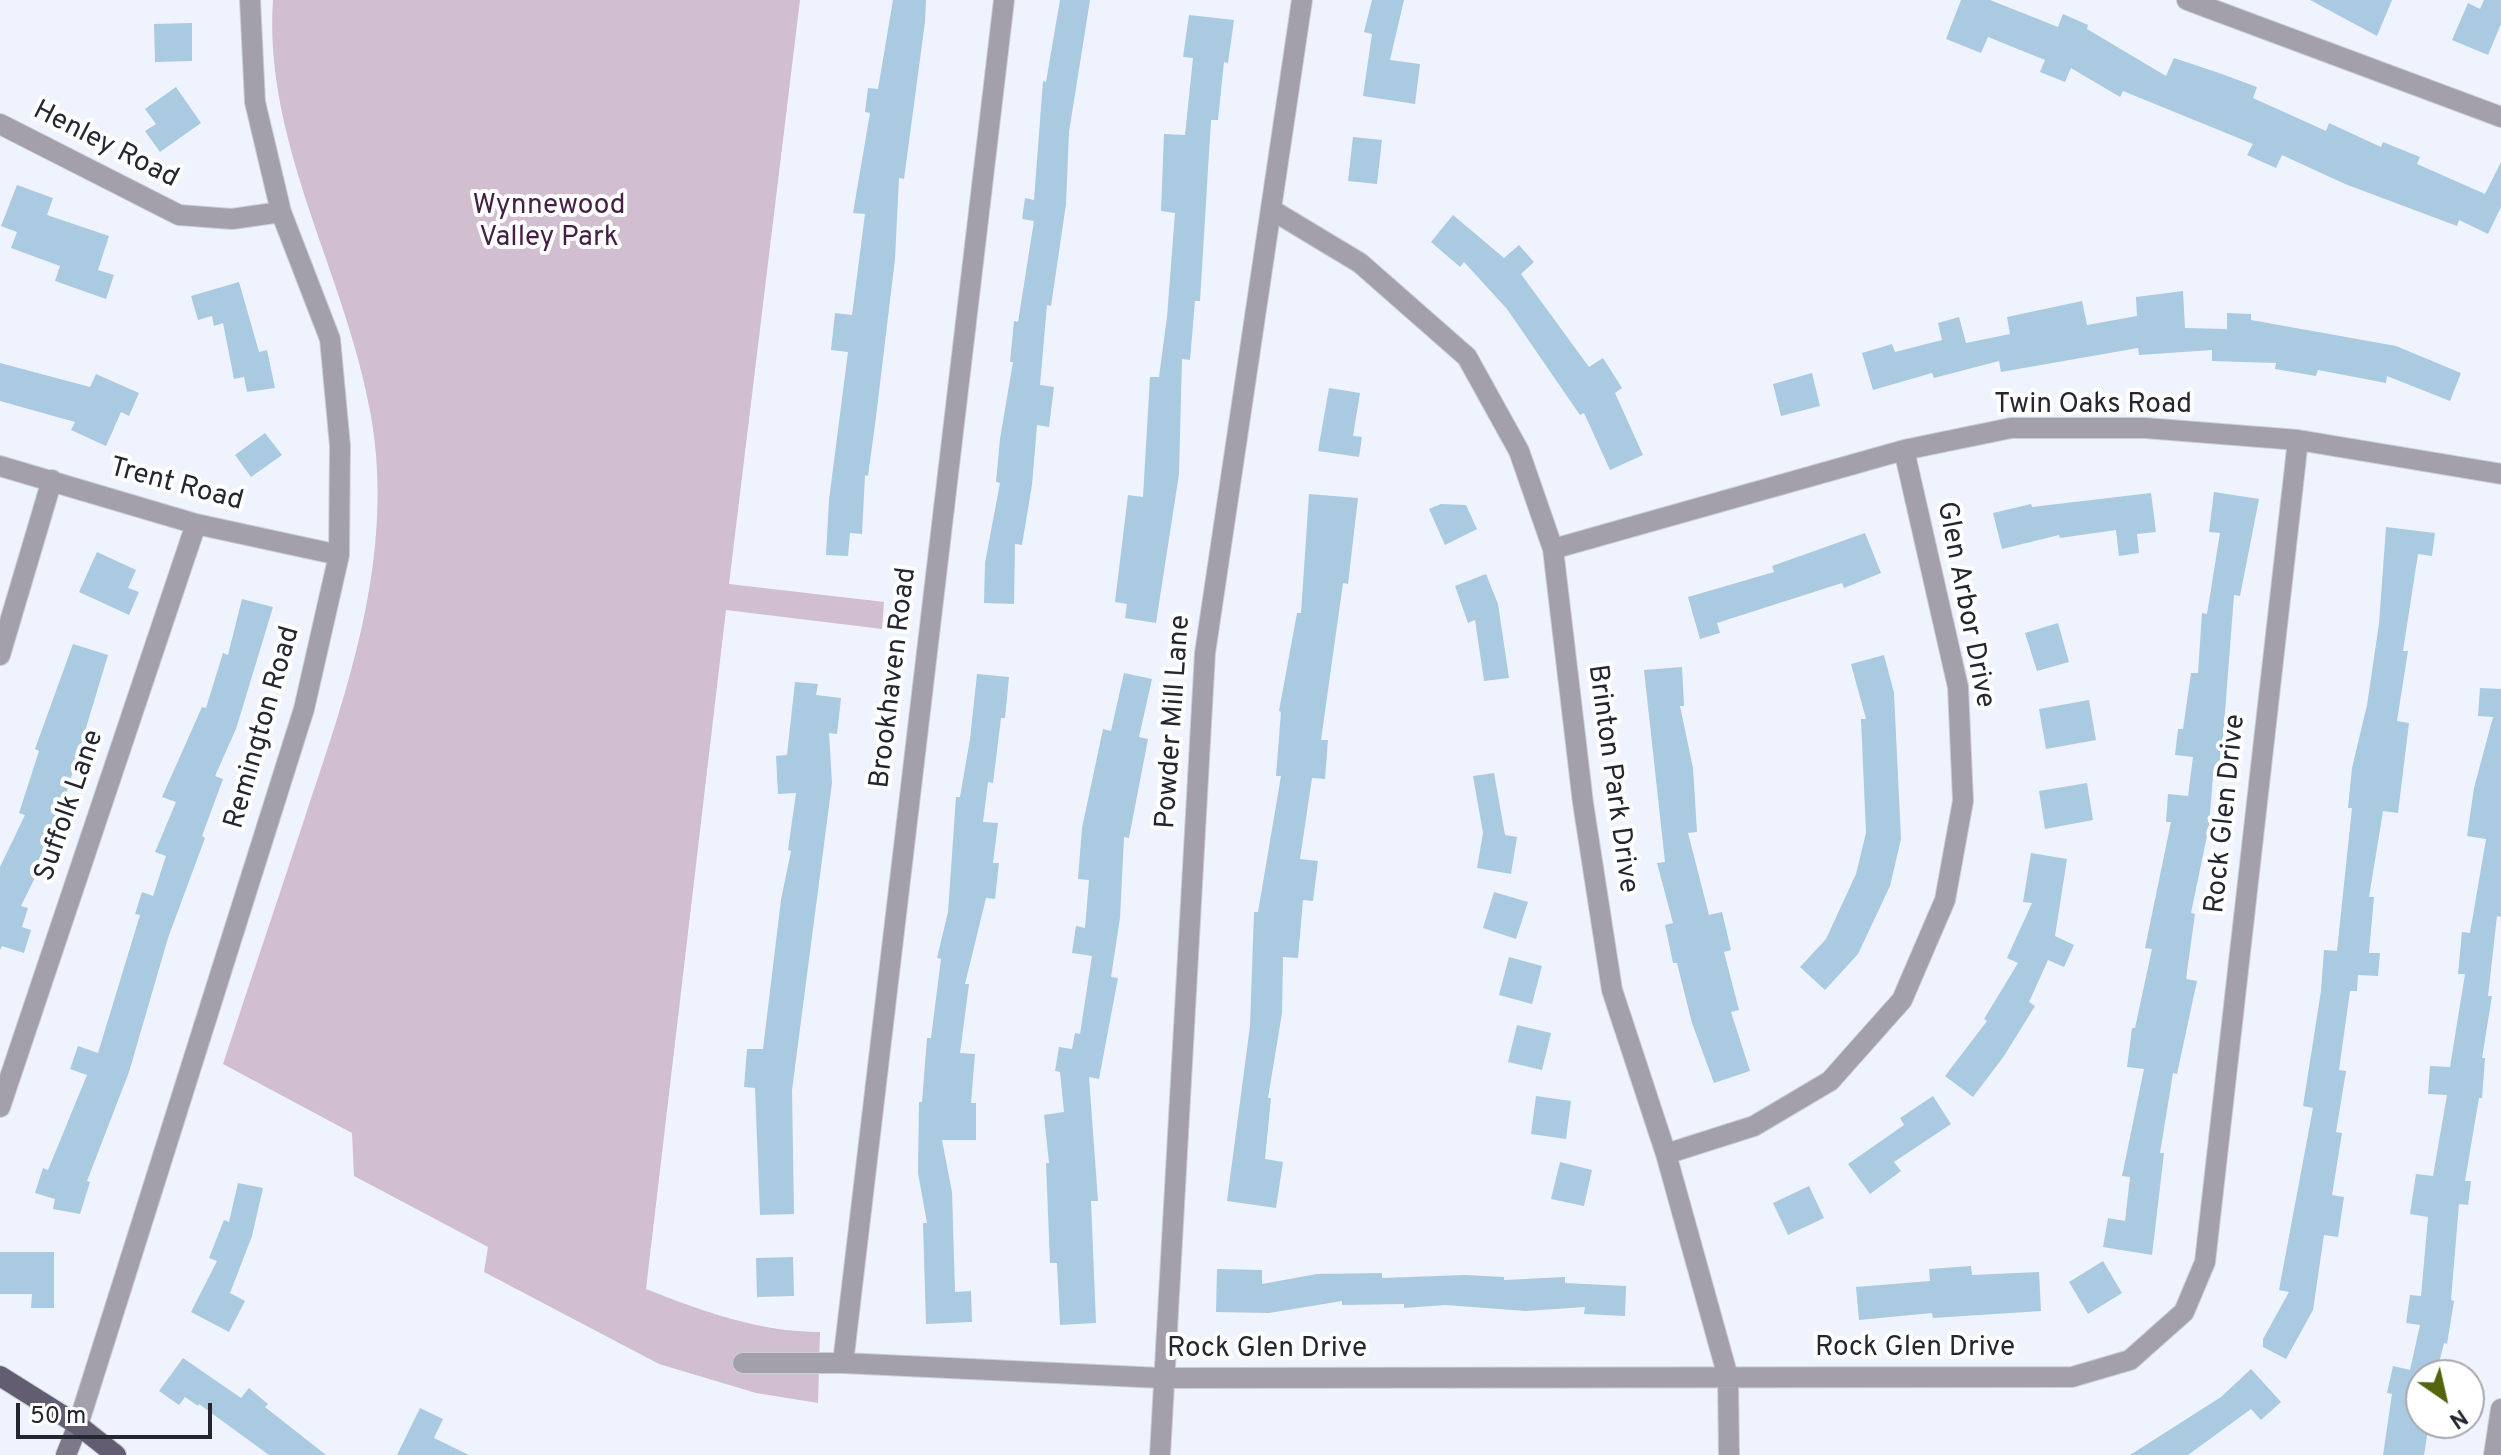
<!DOCTYPE html>
<html>
<head>
<meta charset="utf-8">
<style>
  body { margin:0 }
  #map { position:relative; width:2501px; height:1455px; overflow:hidden; background:#eff3fd; font-family:Overpass,sans-serif }
  canvas { display:block }
  .north { position:absolute; left:2405px; top:1359px; width:80px; height:80px; box-sizing:border-box; background:#fff; border:2px solid #a7a9ad; border-radius:50%; rotate:146deg; font-size:22px; font-weight:700; line-height:32px; text-align:center; color:#242731 }
  .north::after { content:''; display:block; margin:auto; width:28px; height:36px; background:#52650e; clip-path:polygon(50% 0,100% 100%,50% 72%,0 100%) }
  .scale { position:absolute; left:16px; top:1403px; width:196px; height:36px; box-sizing:border-box; border:4px solid #242731; border-top:0; padding-left:10px; font-size:24px; line-height:28px; white-space:nowrap; color:#242731; -webkit-text-stroke:6px #fff; paint-order:stroke }
</style>
</head>
<body>
<div id="map">
<canvas width="2501" height="1455"></canvas>
<div class="north">N</div>
<div class="scale">50 m</div>
</div>
<script>
const ctx = document.querySelector('canvas').getContext('2d');
ctx.lineJoin = 'round';
function fill(path, color) {
  ctx.fillStyle = color;
  ctx.fill(path, 'evenodd');
}
function stroke(path, color, width, dash) {
  ctx.strokeStyle = color;
  ctx.lineWidth = width;
  ctx.lineCap = dash ? 'butt' : 'round';
  ctx.setLineDash(dash || []);
  ctx.stroke(path);
}
function label(font, color, halo, rows, align = 'center') {
  ctx.font = font + ' Overpass,sans-serif';
  ctx.lineWidth = 8;
  ctx.setLineDash([]);
  ctx.textBaseline = 'middle';
  ctx.strokeStyle = halo;
  ctx.fillStyle = color;
  for (const [text, x, y, turn = 0] of rows) {
    ctx.save();
    ctx.translate(x, y);
    ctx.rotate((+turn || 0) * Math.PI / 180);
    ctx.textAlign = isNaN(turn) ? turn : align;
    if (halo) ctx.strokeText(text, 0, 0);
    ctx.fillText(text, 0, 0);
    ctx.restore();
  }
}
fill(new Path2D(`
  M 273,0 L 800,0 L 729,584 L 884,602 L 882,629 L 726,610 L 646,1289 C 702,1311 759,1332 820,1332 L 818,1403 L 756,1393 L 659,1364 L 484,1272 L 488,1247 L 354,1176 L 352,1133 L 223,1064 C 250,981 278,899 305,817 C 349,686 395,555 371,416 C 347,276 263,144 273,0 Z`), '#d1bed0');
fill(new Path2D(`
  M 893,0 L 926,0 L 925,22 L 904,179 L 899,178 L 895,259 L 876,417 L 868,476 L 865,475 L 862,534 L 850,533 L 848,556 L 826,555 L 829,500 L 848,352 L 831,350 L 835,313 L 852,315 L 865,214 L 853,213 L 870,113 L 865,112 L 868,88 L 878,89 Z
  M 1060,0 L 1090,0 L 1069,132 L 1066,204 L 1051,306 L 1047,305 L 1040,385 L 1054,387 L 1049,427 L 1037,425 L 1032,485 L 1022,545 L 1015,544 L 1014,604 L 984,603 L 985,563 L 1000,483 L 996,482 L 1000,439 L 1013,362 L 1010,362 L 1014,321 L 1018,322 L 1034,221 L 1022,219 L 1025,198 L 1034,200 L 1043,81 L 1046,82 Z
  M 1372,0 L 1404,0 L 1390,60 L 1420,64 L 1415,104 L 1363,96 L 1372,34 L 1364,32 Z
  M 1961,0 L 1990,0 L 2058,27 L 2063,14 L 2088,25 L 2087,29 L 2166,76 L 2174,58 L 2219,73 L 2257,87 L 2253,98 L 2326,131 L 2329,123 L 2381,147 L 2383,142 L 2420,157 L 2417,164 L 2485,194 L 2501,162 L 2501,207 L 2488,234 L 2459,220 L 2457,226 L 2345,184 L 2282,155 L 2276,168 L 2247,155 L 2253,144 L 2123,91 L 2120,97 L 2071,68 L 2065,82 L 2040,72 L 2045,60 L 1988,37 L 1981,53 L 1946,39 Z
  M 2310,0 L 2392,0 L 2377,36 Z
  M 2484,0 L 2501,0 L 2501,24 L 2488,55 L 2452,40 L 2468,3 L 2480,9 Z
  M 1189,15 L 1234,20 L 1228,63 L 1224,62 L 1218,120 L 1211,120 L 1200,301 L 1195,301 L 1190,360 L 1182,359 L 1179,474 L 1156,623 L 1125,618 L 1127,604 L 1115,602 L 1128,495 L 1143,497 L 1150,377 L 1159,377 L 1167,317 L 1175,213 L 1161,211 L 1164,134 L 1185,135 L 1193,58 L 1183,57 Z
  M 192,23 L 192,61 L 155,62 L 154,24 Z
  M 176,87 L 201,123 L 160,152 L 145,131 L 156,124 L 145,109 Z
  M 1353,137 L 1382,140 L 1377,184 L 1348,181 Z
  M 17,185 L 53,198 L 47,215 L 109,236 L 98,270 L 114,275 L 106,299 L 55,281 L 60,266 L 11,248 L 17,232 L 1,226 Z
  M 1453,215 L 1504,258 L 1519,245 L 1534,262 L 1521,274 L 1589,367 L 1603,358 L 1622,388 L 1615,393 L 1643,455 L 1610,470 L 1584,413 L 1580,415 L 1507,309 L 1464,262 L 1460,267 L 1431,242 Z
  M 239,282 L 259,352 L 267,350 L 275,388 L 247,392 L 244,377 L 234,379 L 223,323 L 214,326 L 212,316 L 198,320 L 191,296 Z
  M 2183,291 L 2185,328 L 2227,329 L 2227,313 L 2251,314 L 2251,320 L 2396,346 L 2461,373 L 2450,401 L 2387,376 L 2386,383 L 2318,370 L 2316,376 L 2275,369 L 2276,363 L 2212,361 L 2212,350 L 2139,355 L 2138,348 L 2001,372 L 1999,361 L 1934,378 L 1932,373 L 1873,390 L 1862,353 L 1892,344 L 1895,352 L 1942,340 L 1938,323 L 1959,317 L 1966,343 L 2010,334 L 2007,317 L 2082,301 L 2087,325 L 2137,316 L 2136,297 Z
  M 0,363 L 90,387 L 96,374 L 139,393 L 129,416 L 121,412 L 106,446 L 71,430 L 75,422 L 0,401 Z
  M 1812,373 L 1820,406 L 1781,416 L 1773,384 Z
  M 1329,388 L 1360,393 L 1353,436 L 1362,437 L 1359,457 L 1318,451 Z
  M 265,433 L 282,455 L 251,477 L 235,455 Z
  M 2214,492 L 2259,499 L 2240,596 L 2234,595 L 2220,777 L 2213,776 L 2209,826 L 2191,913 L 2195,914 L 2186,979 L 2197,981 L 2177,1074 L 2173,1073 L 2160,1153 L 2164,1153 L 2152,1255 L 2103,1247 L 2108,1218 L 2125,1221 L 2130,1177 L 2122,1176 L 2144,1069 L 2127,1067 L 2132,1028 L 2135,1028 L 2152,949 L 2145,948 L 2171,822 L 2166,822 L 2168,794 L 2188,796 L 2193,757 L 2175,755 L 2178,729 L 2183,729 L 2191,673 L 2198,673 L 2202,613 L 2207,614 L 2220,533 L 2209,532 Z
  M 2151,493 L 2156,532 L 2137,534 L 2139,553 L 2119,556 L 2116,530 L 2060,538 L 2059,535 L 2002,549 L 1993,513 L 2031,504 L 2032,507 Z
  M 1309,494 L 1358,498 L 1348,584 L 1343,583 L 1321,740 L 1328,740 L 1325,779 L 1312,778 L 1300,859 L 1318,861 L 1313,901 L 1303,900 L 1298,958 L 1283,957 L 1282,1013 L 1268,1098 L 1271,1098 L 1265,1159 L 1283,1162 L 1276,1208 L 1227,1201 L 1250,1026 L 1254,912 L 1258,912 L 1281,776 L 1276,776 L 1281,712 L 1279,711 L 1297,613 L 1301,613 Z
  M 1441,504 L 1466,505 L 1477,529 L 1445,545 L 1429,509 Z
  M 2386,527 L 2435,533 L 2432,556 L 2418,554 L 2403,651 L 2408,651 L 2397,721 L 2409,723 L 2398,813 L 2383,811 L 2369,897 L 2374,897 L 2369,953 L 2380,953 L 2378,976 L 2358,975 L 2357,991 L 2350,991 L 2339,1070 L 2346,1071 L 2336,1132 L 2342,1133 L 2332,1195 L 2344,1197 L 2338,1237 L 2324,1235 L 2313,1310 L 2286,1359 L 2263,1347 L 2263,1339 L 2289,1292 L 2279,1290 L 2313,1108 L 2303,1106 L 2321,991 L 2324,950 L 2337,951 L 2352,808 L 2348,808 L 2352,768 L 2367,705 L 2379,624 Z
  M 1865,533 L 1881,573 L 1844,588 L 1842,583 L 1717,623 L 1720,633 L 1700,639 L 1688,597 L 1774,572 L 1772,566 Z
  M 97,552 L 136,570 L 128,588 L 139,592 L 129,615 L 79,592 Z
  M 1486,574 L 1498,604 L 1509,678 L 1484,681 L 1475,620 L 1468,623 L 1455,586 Z
  M 242,599 L 273,607 L 236,729 L 215,776 L 223,779 L 202,836 L 205,838 L 168,938 L 129,1072 L 87,1181 L 90,1182 L 80,1214 L 53,1209 L 55,1199 L 35,1193 L 43,1168 L 48,1170 L 87,1075 L 70,1069 L 78,1046 L 98,1053 L 140,915 L 135,914 L 142,892 L 153,896 L 166,856 L 155,852 L 176,802 L 162,797 L 202,707 L 206,708 L 223,653 L 228,655 Z
  M 2058,623 L 2069,662 L 2037,671 L 2025,633 Z
  M 73,644 L 108,655 L 50,847 L 21,906 L 28,908 L 22,927 L 31,930 L 24,953 L 2,946 L 0,950 L 0,867 L 25,815 L 19,813 L 39,751 L 35,749 Z
  M 1884,655 L 1894,693 L 1901,839 L 1890,886 L 1858,954 L 1825,990 L 1800,967 L 1826,939 L 1856,874 L 1866,833 L 1861,719 L 1866,719 L 1851,664 Z
  M 1682,667 L 1684,706 L 1680,706 L 1693,768 L 1697,832 L 1688,833 L 1709,915 L 1722,912 L 1731,950 L 1724,952 L 1739,1010 L 1731,1012 L 1750,1071 L 1714,1083 L 1692,1023 L 1677,963 L 1673,963 L 1665,925 L 1673,923 L 1657,863 L 1665,862 L 1644,670 Z
  M 1124,673 L 1152,679 L 1139,737 L 1148,739 L 1129,838 L 1124,837 L 1120,918 L 1111,977 L 1118,978 L 1099,1079 L 1089,1077 L 1098,1201 L 1091,1201 L 1096,1323 L 1060,1325 L 1057,1263 L 1050,1263 L 1046,1163 L 1049,1163 L 1044,1115 L 1064,1112 L 1060,1072 L 1055,1071 L 1059,1047 L 1072,1049 L 1075,1033 L 1080,1034 L 1092,956 L 1072,953 L 1076,926 L 1085,928 L 1089,880 L 1078,879 L 1082,828 L 1103,729 L 1111,731 Z
  M 977,674 L 1009,677 L 1005,718 L 1001,718 L 993,783 L 988,782 L 983,822 L 998,823 L 993,863 L 999,863 L 995,899 L 986,898 L 965,984 L 969,984 L 960,1053 L 975,1054 L 971,1103 L 976,1103 L 976,1140 L 942,1140 L 952,1192 L 955,1292 L 971,1291 L 972,1322 L 926,1324 L 923,1223 L 927,1223 L 918,1173 L 919,1102 L 922,1102 L 927,1038 L 931,1038 L 941,959 L 937,958 L 948,912 L 956,797 L 960,797 L 970,739 Z
  M 795,682 L 818,684 L 816,695 L 841,698 L 837,734 L 829,733 L 832,783 L 792,1090 L 794,1214 L 760,1215 L 755,1088 L 744,1087 L 747,1049 L 763,1049 L 781,900 L 791,851 L 788,850 L 796,793 L 778,794 L 776,756 L 787,755 Z
  M 2480,688 L 2501,689 L 2501,917 L 2497,916 L 2488,996 L 2492,996 L 2482,1058 L 2485,1058 L 2482,1098 L 2479,1098 L 2465,1181 L 2471,1181 L 2468,1205 L 2459,1204 L 2451,1300 L 2454,1301 L 2447,1344 L 2444,1343 L 2436,1375 L 2421,1375 L 2421,1423 L 2429,1424 L 2424,1455 L 2383,1455 L 2392,1394 L 2387,1393 L 2393,1366 L 2410,1370 L 2420,1325 L 2406,1323 L 2410,1295 L 2421,1296 L 2428,1217 L 2410,1214 L 2416,1174 L 2433,1176 L 2447,1095 L 2428,1094 L 2430,1066 L 2450,1067 L 2465,974 L 2458,974 L 2462,932 L 2470,933 L 2486,839 L 2467,836 L 2474,788 L 2493,717 L 2478,716 Z
  M 2089,700 L 2096,740 L 2046,749 L 2039,709 Z
  M 1494,773 L 1505,835 L 1517,837 L 1511,874 L 1477,868 L 1483,833 L 1473,776 Z
  M 2087,783 L 2093,820 L 2045,829 L 2039,791 Z
  M 2031,853 L 2067,859 L 2055,936 L 2074,945 L 2064,967 L 2048,960 L 2029,1002 L 2035,1006 L 2004,1056 L 1973,1097 L 1945,1076 L 1987,1021 L 1984,1019 L 2018,963 L 2007,958 L 2032,903 L 2023,902 Z
  M 1494,892 L 1528,902 L 1516,939 L 1483,928 Z
  M 1509,957 L 1542,966 L 1532,1004 L 1499,995 Z
  M 1517,1025 L 1551,1033 L 1542,1070 L 1508,1062 Z
  M 1536,1096 L 1571,1101 L 1566,1139 L 1531,1134 Z
  M 1933,1096 L 1951,1124 L 1894,1162 L 1901,1171 L 1870,1194 L 1848,1164 L 1904,1125 L 1900,1118 Z
  M 1560,1162 L 1592,1170 L 1584,1206 L 1551,1199 Z
  M 238,1183 L 263,1188 L 252,1236 L 230,1293 L 245,1301 L 229,1332 L 191,1312 L 217,1261 L 209,1258 L 224,1220 L 229,1222 Z
  M 1809,1186 L 1824,1218 L 1788,1235 L 1773,1203 Z
  M 0,1252 L 54,1252 L 54,1308 L 31,1308 L 32,1294 L 0,1294 Z
  M 793,1257 L 794,1296 L 757,1297 L 756,1258 Z
  M 2103,1261 L 2122,1293 L 2088,1314 L 2069,1282 Z
  M 1971,1266 L 1972,1275 L 2039,1272 L 2041,1311 L 1933,1318 L 1932,1313 L 1859,1320 L 1856,1287 L 1930,1281 L 1929,1269 Z
  M 1217,1269 L 1262,1270 L 1262,1284 L 1317,1274 L 1382,1273 L 1382,1278 L 1465,1275 L 1504,1277 L 1504,1280 L 1565,1277 L 1565,1283 L 1626,1286 L 1625,1316 L 1584,1314 L 1585,1307 L 1526,1311 L 1445,1305 L 1404,1308 L 1404,1304 L 1342,1305 L 1342,1301 L 1269,1313 L 1216,1312 Z
  M 183,1358 L 241,1398 L 249,1388 L 268,1404 L 265,1407 L 326,1455 L 269,1455 L 199,1404 L 198,1406 L 185,1397 L 179,1405 L 159,1391 Z
  M 2251,1369 L 2281,1402 L 2261,1420 L 2251,1409 L 2188,1455 L 2130,1455 L 2221,1397 Z
  M 420,1408 L 443,1419 L 434,1438 L 469,1455 L 397,1455 Z`), '#aacae1');
const street = new Path2D(`
  M 2187,0 L 2501,117
  M 0,124 L 179,215 L 232,219 L 281,212
  M 1272,210 L 1360,263 L 1467,357 L 1519,451 L 1553,549 L 1583,803 L 1612,990 L 1666,1154 L 1728,1377 L 1729,1455
  M 0,466 L 196,524 L 339,555
  M 1553,549 L 1904,450 L 2011,428 L 2145,428 L 2298,440 L 2501,474
  M 0,655 L 52,480
  M 0,1107 L 196,524
  M 1666,1154 L 1754,1126 L 1830,1081 L 1902,1000 L 1945,900 L 1963,801 L 1958,687 L 1904,450
  M 743,1363 L 843,1363 L 1161,1378 L 2072,1377 L 2130,1360 L 2184,1312 L 2205,1262 L 2298,440
  M 843,1363 L 1004,0
  M 78,1425 L 304,709 L 339,555 L 340,446 L 330,339 L 281,212 L 255,102 L 250,0
  M 1160,1455 L 1205,653 L 1302,0
  M 2494,1455 L 2501,1409`);
const secondary = new Path2D(`
  M 66,1455 L 78,1425`);
const primary = new Path2D(`
  M 0,1376 L 78,1425 L 116,1455`);
stroke(street, '#caced8', 22);
stroke(secondary, '#caced8', 22);
stroke(primary, '#caced8', 22);
stroke(street, '#a3a0ab', 20);
stroke(secondary, '#7d7989', 20);
stroke(primary, '#625d70', 20);
label('28px', '#242731', '#fff', [
  ["Henley Road",105,146,27],
  ["Twin Oaks Road",2093,406],
  ["Trent Road",176,486,15],
  ["Glen Arbor Drive",1964,605,79],
  ["Brookhaven Road",895,678,-83],
  ["Powder Mill Lane",1175,722,-86],
  ["Remington Road",264,728,-74],
  ["Brinton Park Drive",1611,779,82],
  ["Suffolk Lane",71,806,-71],
  ["Rock Glen Drive",2227,814,-84],
  ["Rock Glen Drive",1915,1349],
  ["Rock Glen Drive",1267,1350]
]);
label('28px', '#431f43', '#fff', [
  ["Wynnewood",549,207],
  ["Valley Park",549,239]
]);
</script>
</body>
</html>
